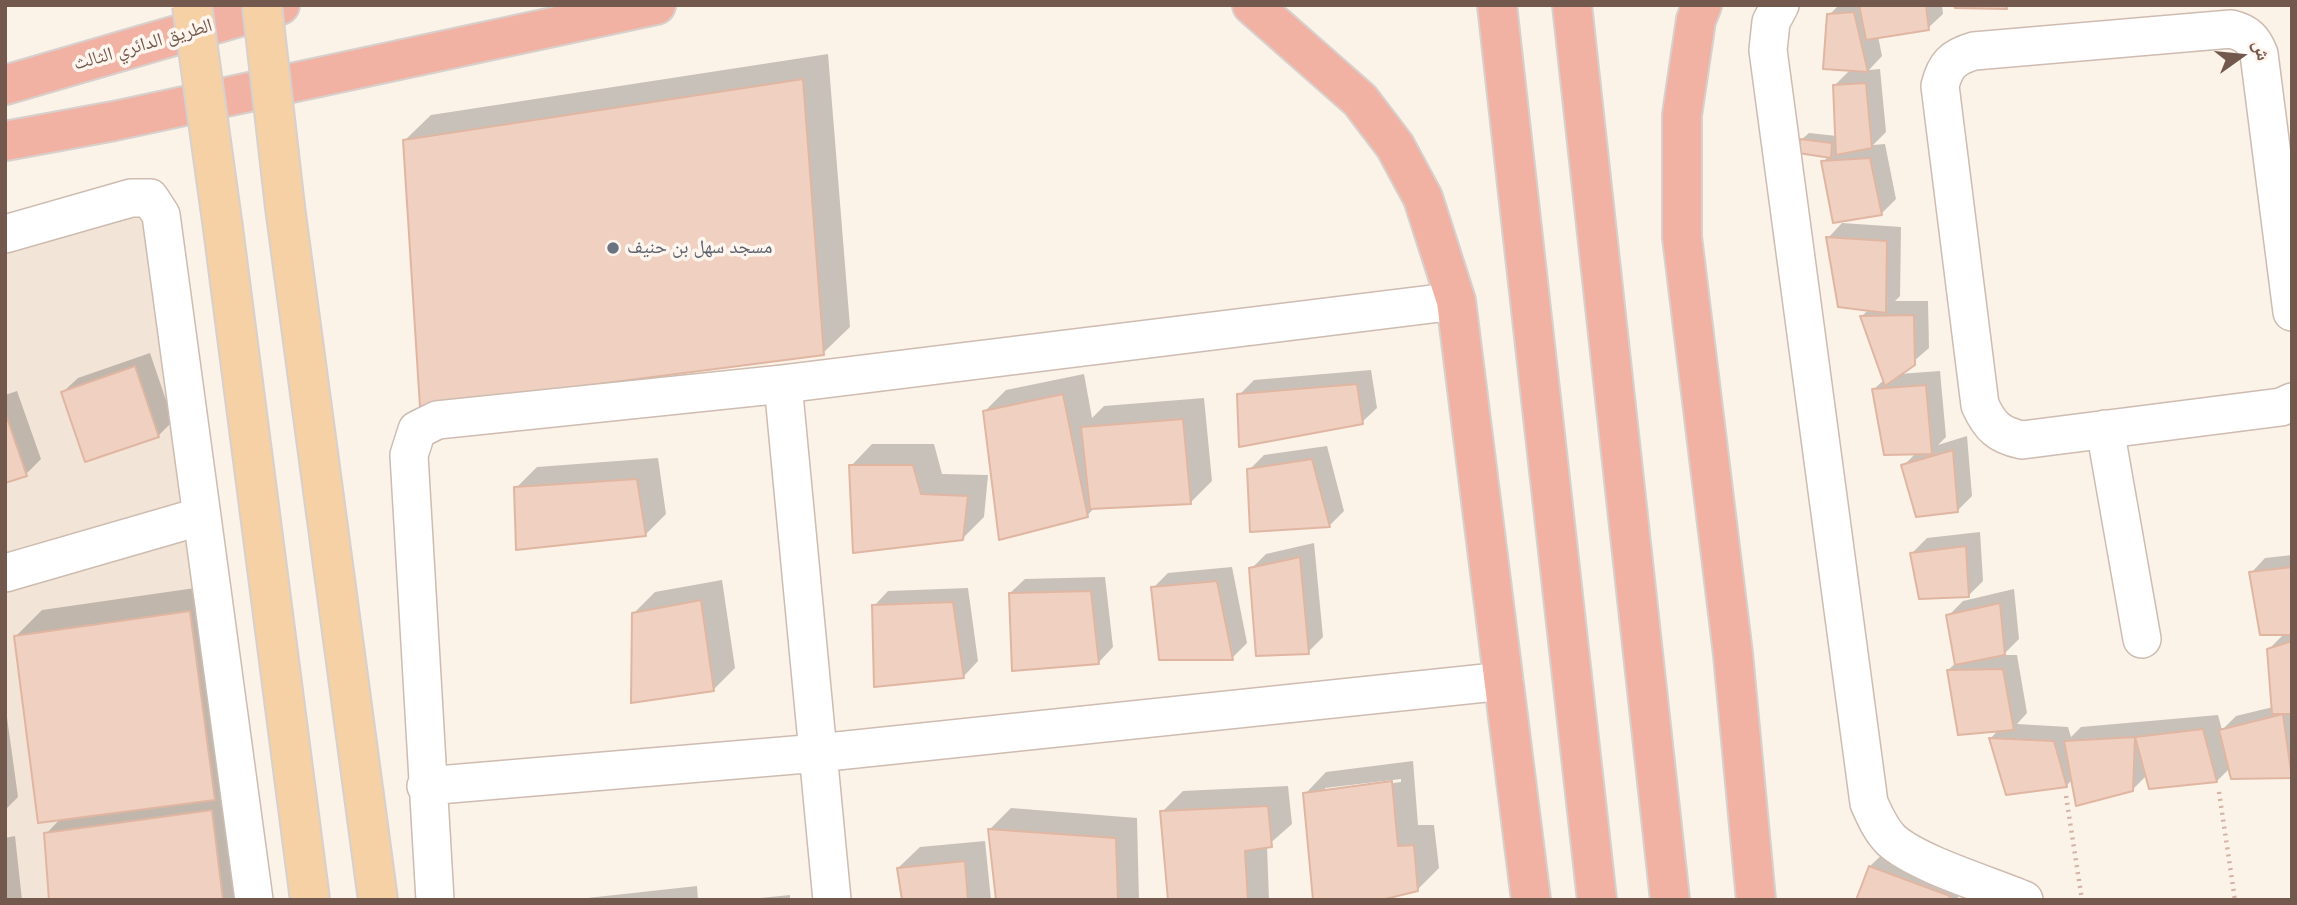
<!DOCTYPE html>
<html>
<head>
<meta charset="utf-8">
<style>
  body { margin:0 }
  #map { position:relative; width:2297px; height:905px; overflow:hidden; background:#fbf2e8; font-family:"Fira Sans","Noto Naskh Arabic",sans-serif }
  canvas { display:block }
  .frame { position:absolute; inset:0; border:7px solid #73584d; pointer-events:none }
  .north { position:absolute; left:2206px; top:21px; width:70px; height:70px; -webkit-text-stroke:5px #fef6ee; paint-order:stroke; rotate:75deg; font-size:19px; font-weight:700; line-height:28px; text-align:center; color:#73584d }
  .north::after { content:''; display:block; margin:auto; width:24px; height:32px; background:#73584d; clip-path:polygon(50% 0,100% 100%,50% 72%,0 100%) }
</style>
</head>
<body>
<div id="map">
<canvas width="2297" height="905"></canvas>
<div class="frame"></div>
<div class="north">ش</div>
</div>
<script>
const ctx = document.querySelector('canvas').getContext('2d');
ctx.lineJoin = 'round';
function fill(path, color) {
  ctx.fillStyle = color;
  ctx.fill(path, 'evenodd');
}
function stroke(path, color, width, dash) {
  ctx.strokeStyle = color;
  ctx.lineWidth = width;
  ctx.lineCap = dash ? 'butt' : 'round';
  ctx.setLineDash(dash || []);
  ctx.stroke(path);
}
function label(font, color, halo, rows, align = 'center') {
  ctx.font = font + ' "Fira Sans","Noto Naskh Arabic",sans-serif';
  ctx.lineWidth = 7;
  ctx.setLineDash([]);
  ctx.textBaseline = 'middle';
  ctx.strokeStyle = halo;
  ctx.fillStyle = color;
  for (const [text, x, y, turn = 0] of rows) {
    ctx.save();
    ctx.translate(x, y);
    ctx.rotate((+turn || 0) * Math.PI / 180);
    ctx.textAlign = isNaN(turn) ? turn : align;
    if (halo) ctx.strokeText(text, 0, 0);
    ctx.fillText(text, 0, 0);
    ctx.restore();
  }
}
fill(new Path2D(`
  M 148,200 L 241,900 L 5,900 L 5,238 Z`), '#f2e4d6');
fill(new Path2D(`
  M 1839,5 L 1942,5 L 1943,14 L 1928,28 L 1878,36 L 1882,56 L 1869,70 L 1880,69 L 1886,132 L 1873,145 L 1885,144 L 1896,199 L 1881,214 L 1823,162 L 1829,156 L 1801,140 L 1809,133 L 1837,136 L 1835,85 L 1851,69 L 1829,15 Z
  M 828,54 L 850,327 L 823,353 L 404,141 L 431,115 Z
  M 1842,223 L 1901,227 L 1900,296 L 1895,301 L 1928,301 L 1929,348 L 1899,374 L 1940,371 L 1946,437 L 1938,445 L 1967,436 L 1972,496 L 1957,511 L 1903,466 L 1917,452 L 1874,389 L 1885,379 L 1862,316 L 1869,309 L 1828,238 Z
  M 150,353 L 173,421 L 158,436 L 63,392 L 78,378 Z
  M 1371,370 L 1377,408 L 1362,422 L 1239,395 L 1254,380 Z
  M 1084,374 L 1092,418 L 1104,406 L 1204,398 L 1212,481 L 1191,502 L 1095,507 L 1087,516 L 985,411 L 1006,390 Z
  M 17,391 L 41,459 L 26,474 L 5,481 L 5,395 Z
  M 872,444 L 934,444 L 942,474 L 988,475 L 984,517 L 962,539 L 851,466 Z
  M 1327,446 L 1344,511 L 1330,525 L 1251,530 L 1249,470 L 1264,455 Z
  M 658,458 L 666,514 L 645,535 L 516,488 L 537,467 Z
  M 1980,532 L 1983,581 L 1968,596 L 1912,553 L 1927,538 Z
  M 1314,543 L 1323,637 L 1308,652 L 1251,569 L 1266,554 Z
  M 2292,555 L 2291,776 L 2230,768 L 2217,781 L 2150,787 L 2147,775 L 2132,790 L 2073,779 L 2066,786 L 2007,793 L 1991,738 L 1999,729 L 1948,670 L 1956,663 L 1948,616 L 1963,601 L 2014,589 L 2019,639 L 2003,655 L 2017,655 L 2027,713 L 2017,724 L 2068,727 L 2071,737 L 2081,727 L 2218,715 L 2222,730 L 2236,716 L 2273,707 L 2269,649 L 2285,633 L 2251,573 L 2265,558 Z
  M 1232,567 L 1247,643 L 1232,658 L 1153,588 L 1168,573 Z
  M 1105,577 L 1113,647 L 1099,662 L 1010,593 L 1025,579 Z
  M 722,580 L 735,668 L 714,689 L 634,613 L 655,592 Z
  M 216,585 L 251,900 L 51,900 L 46,834 L 61,818 L 16,636 L 42,610 Z
  M 968,588 L 978,661 L 964,676 L 874,606 L 888,591 Z
  M 5,703 L 18,797 L 5,810 Z
  M 1413,761 L 1418,825 L 1434,825 L 1439,868 L 1418,889 L 1305,794 L 1326,772 ZM 1401,779 L 1401,782 L 1325,792 L 1325,788 Z
  M 1288,786 L 1292,824 L 1267,846 L 1269,900 L 1170,900 L 1162,812 L 1183,791 Z
  M 1011,808 L 1137,818 L 1139,900 L 998,900 L 990,829 Z
  M 15,836 L 22,900 L 5,900 L 5,838 Z
  M 985,841 L 991,900 L 903,900 L 898,868 L 920,847 Z
  M 1885,852 L 1964,881 L 1957,900 L 1858,900 L 1870,866 Z
  M 697,886 L 698,900 L 569,900 Z
  M 790,895 L 790,900 L 741,900 Z`), '#0003');
const building = new Path2D(`
  M 1859,5 L 1926,5 L 1929,30 L 1866,40 Z
  M 1954,5 L 2006,5 L 2007,9 L 1955,8 Z
  M 1854,12 L 1868,72 L 1823,69 L 1827,14 Z
  M 803,79 L 824,355 L 420,407 L 403,140 Z
  M 1866,83 L 1872,148 L 1836,155 L 1833,85 Z
  M 1800,139 L 1832,143 L 1831,158 L 1798,153 Z
  M 1870,158 L 1882,215 L 1833,223 L 1821,161 Z
  M 1826,237 L 1887,241 L 1886,313 L 1838,307 Z
  M 1914,315 L 1915,365 L 1885,386 L 1860,316 Z
  M 135,366 L 159,437 L 85,462 L 61,392 Z
  M 1357,384 L 1363,424 L 1239,447 L 1237,394 Z
  M 1926,385 L 1932,454 L 1884,455 L 1872,389 Z
  M 1063,394 L 1088,517 L 999,540 L 983,411 Z
  M 5,412 L 27,476 L 5,483 Z
  M 1183,419 L 1191,504 L 1090,509 L 1081,427 Z
  M 1953,450 L 1958,512 L 1916,517 L 1901,465 Z
  M 1312,459 L 1330,527 L 1250,532 L 1247,469 Z
  M 849,465 L 913,465 L 921,494 L 968,496 L 963,540 L 853,553 Z
  M 637,479 L 646,536 L 516,550 L 514,487 Z
  M 1966,546 L 1969,597 L 1919,599 L 1910,553 Z
  M 1300,557 L 1309,654 L 1256,656 L 1249,568 Z
  M 2292,567 L 2292,635 L 2260,635 L 2249,572 Z
  M 1217,581 L 1233,660 L 1159,660 L 1151,587 Z
  M 1091,591 L 1099,664 L 1012,671 L 1009,593 Z
  M 701,600 L 714,691 L 631,703 L 632,613 Z
  M 953,602 L 964,678 L 874,687 L 872,605 Z
  M 2000,603 L 2005,655 L 1955,665 L 1946,615 Z
  M 190,611 L 215,800 L 38,823 L 14,636 Z
  M 2292,641 L 2292,714 L 2272,714 L 2267,649 Z
  M 2003,669 L 2014,730 L 1958,735 L 1947,670 Z
  M 2283,714 L 2292,778 L 2231,779 L 2219,730 Z
  M 2203,729 L 2217,782 L 2149,789 L 2135,737 Z
  M 2135,737 L 2133,791 L 2076,806 L 2064,741 Z
  M 1989,738 L 2054,741 L 2067,787 L 2006,795 Z
  M 1392,781 L 1398,846 L 1414,845 L 1418,891 L 1381,900 L 1313,900 L 1303,793 Z
  M 1268,806 L 1272,847 L 1245,851 L 1248,900 L 1168,900 L 1160,811 Z
  M 212,810 L 223,900 L 49,900 L 44,833 Z
  M 988,829 L 1116,838 L 1118,900 L 996,900 Z
  M 965,861 L 968,900 L 902,900 L 897,868 Z
  M 1869,866 L 1950,896 L 1949,900 L 1856,900 Z`);
fill(building, '#efd0c1');
stroke(building, '#e0b6a2', 2);
const street = new Path2D(`
  M 1780,5 L 1771,22 L 1768,50 L 1869,803 C 1875,816 1880,829 1891,840 C 1917,864 1989,885 2024,900
  M 5,234 L 131,198 L 150,198 L 161,215 L 254,900
  M 2292,312 L 2259,54 C 2253,39 2247,33 2231,29 L 1974,51 C 1953,57 1945,65 1940,86 L 1980,405 C 1990,427 1999,435 2022,440 L 2281,407 L 2292,402
  M 783,384 L 832,900
  M 2105,429 L 2142,639
  M 5,573 L 202,516
  M 426,786 L 818,753 L 1504,681
  M 435,900 L 409,455 L 417,430 L 437,420 L 783,384 L 1456,301`);
const primary = new Path2D(`
  M 285,207 L 378,900
  M 223,228 L 310,900`);
const highway = new Path2D(`
  M 1252,5 L 1360,100 L 1395,146 L 1423,198 L 1456,301 L 1531,900
  M 1497,5 L 1597,900
  M 1572,5 L 1670,900
  M 1702,5 L 1696,20 L 1682,115 L 1682,237 L 1733,654 L 1756,900
  M 5,85 L 280,5
  M 5,141 L 114,121 L 656,5`);
stroke(street, '#cebcb1', 40);
stroke(primary, '#d8d0cd', 42);
stroke(highway, '#d8d0cd', 42);
stroke(new Path2D(`
  M 2219,792 L 2235,900
  M 2066,796 L 2082,900`), '#d4b3a4', 4.5, [2, 5]);
stroke(street, '#fff', 37);
stroke(primary, '#f5d1a5', 38);
stroke(highway, '#f1b2a3', 38);
const primaryBridge = new Path2D(`
  M 192,5 L 223,228
  M 262,5 L 285,207`);
stroke(primaryBridge, '#d8d0cd', 42, []);
stroke(primaryBridge, '#f5d1a5', 38);
for (const [x, y, r, color] of [
  [613,248,7,"#6b7280"]
]) {
  const dot = new Path2D();
  dot.arc(x, y, r, 0, 2 * Math.PI);
  ctx.fillStyle = color;
  ctx.fill(dot);
  stroke(dot, '#fef6ee', 2.5);
}
label('19px', '#73584d', '#fef6ee', [
  ["الطريق الدائري الثالث",143,45,-16]
]);
label('19px', '#5b616d', '#fef6ee', [
  ["مسجد سهل بن حنيف",627,248]
], 'left');
</script>
</body>
</html>
